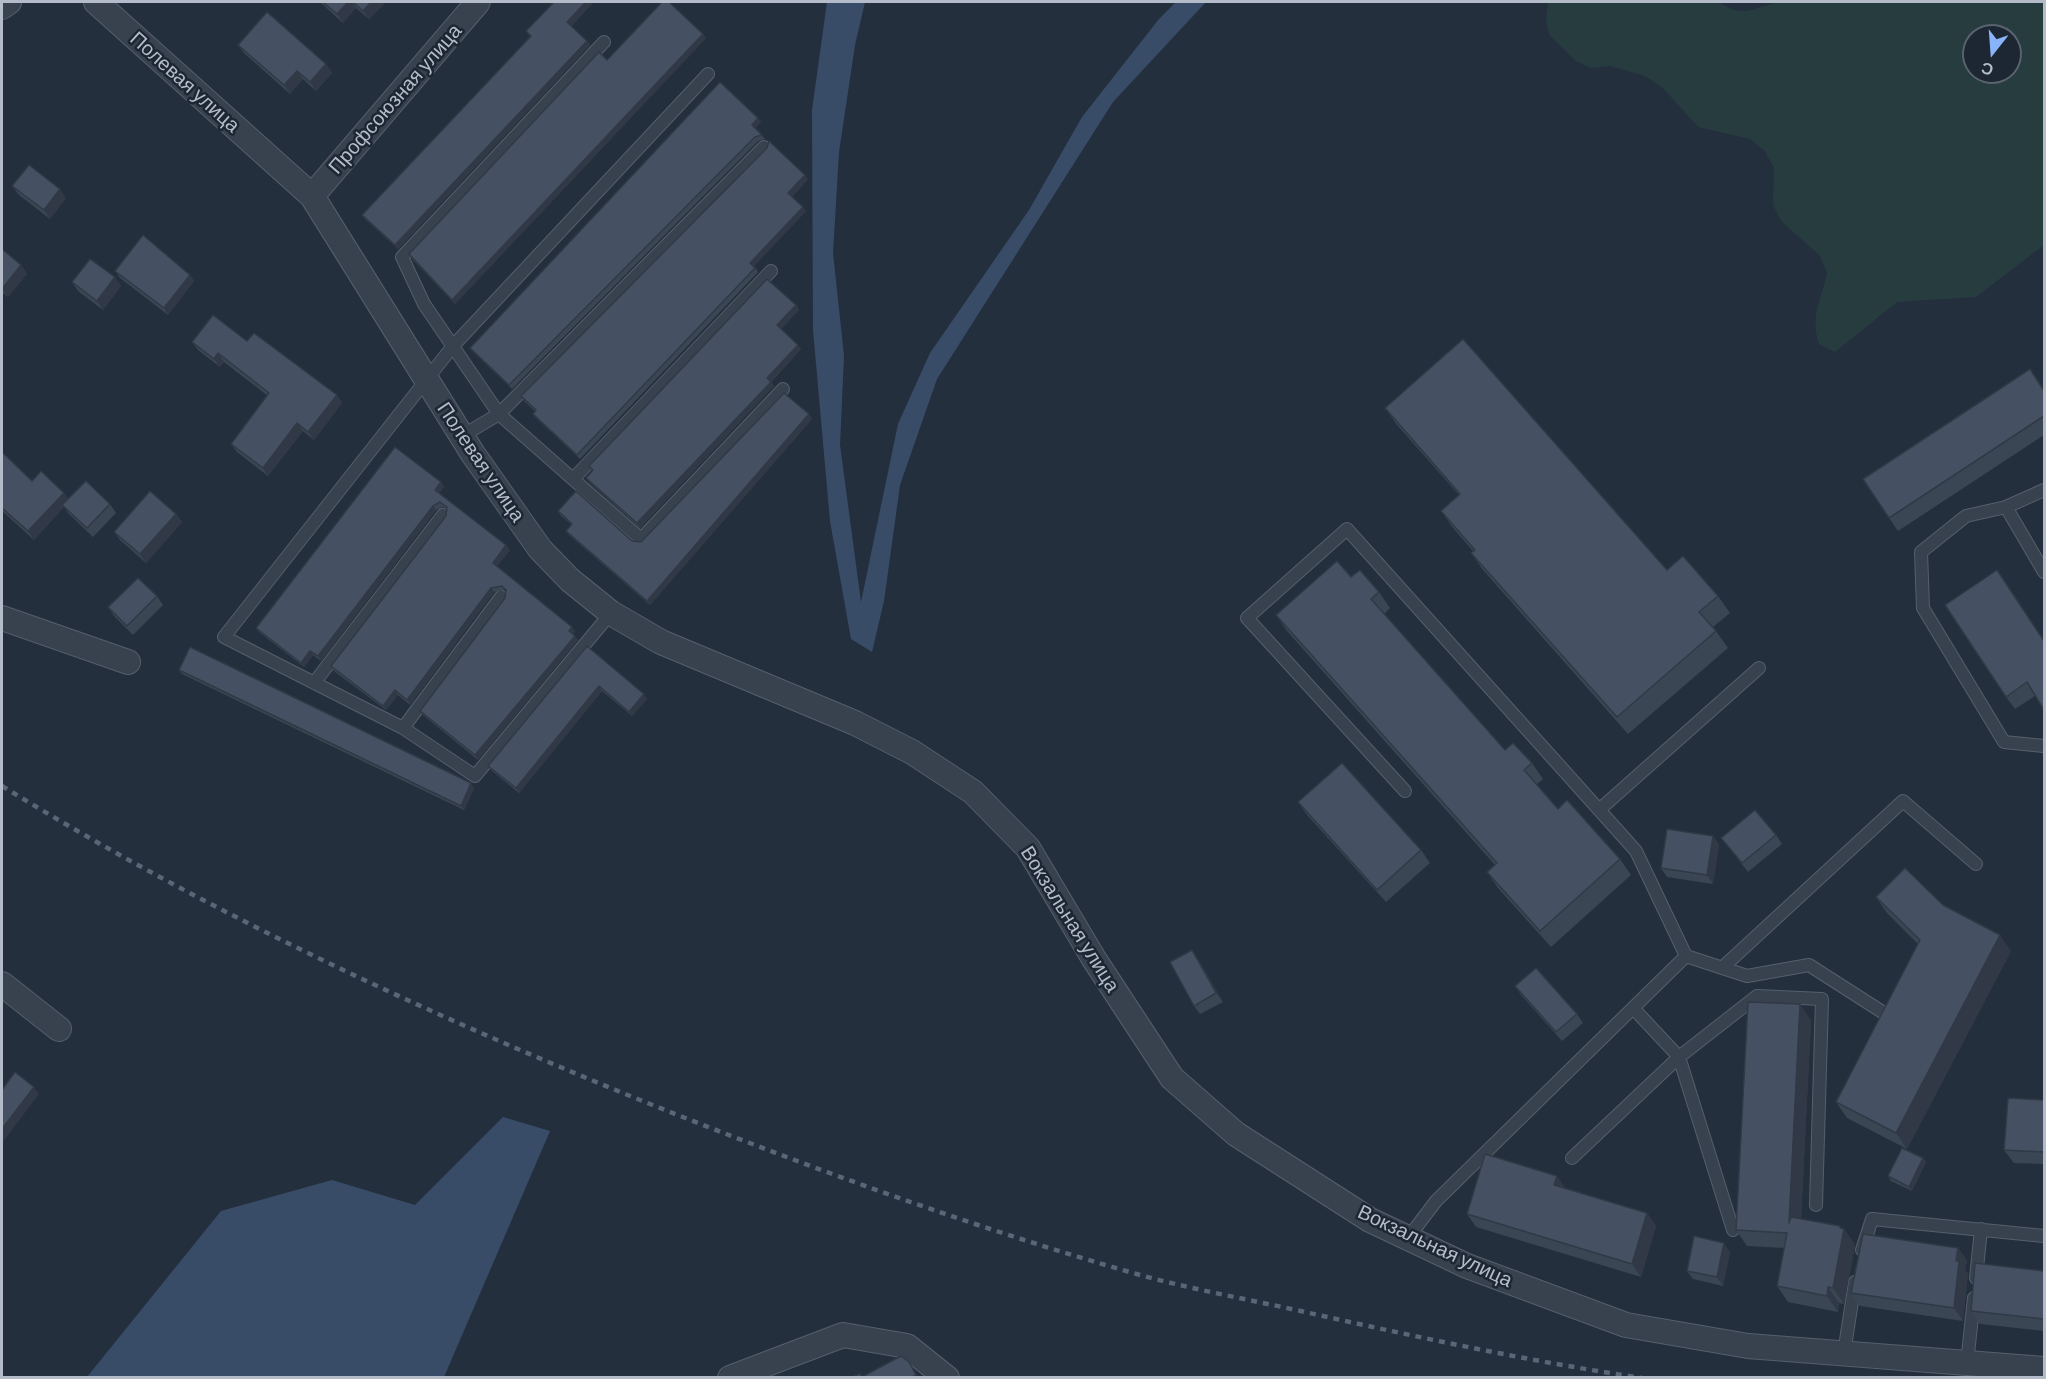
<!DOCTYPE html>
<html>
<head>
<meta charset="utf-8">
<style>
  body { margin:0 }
  #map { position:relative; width:2046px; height:1379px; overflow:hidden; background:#242f3e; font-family:Barlow,sans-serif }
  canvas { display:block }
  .frame { position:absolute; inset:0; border:3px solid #b4bcc9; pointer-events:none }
  .north { position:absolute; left:1962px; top:24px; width:60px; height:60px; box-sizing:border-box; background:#1d2633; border:2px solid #59626f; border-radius:50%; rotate:197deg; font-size:16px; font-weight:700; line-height:24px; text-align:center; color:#b4bcc9 }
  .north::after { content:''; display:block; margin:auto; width:21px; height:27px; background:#8ab4f8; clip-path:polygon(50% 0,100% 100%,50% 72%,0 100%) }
</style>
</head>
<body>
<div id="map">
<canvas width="2046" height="1379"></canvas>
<div class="frame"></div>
<div class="north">С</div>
</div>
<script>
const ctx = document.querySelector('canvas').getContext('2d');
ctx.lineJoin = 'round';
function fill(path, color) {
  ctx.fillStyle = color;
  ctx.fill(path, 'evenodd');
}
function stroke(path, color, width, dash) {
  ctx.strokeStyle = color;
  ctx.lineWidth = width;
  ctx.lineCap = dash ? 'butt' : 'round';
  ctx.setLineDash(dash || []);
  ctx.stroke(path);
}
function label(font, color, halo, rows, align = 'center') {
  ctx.font = font + ' Barlow,sans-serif';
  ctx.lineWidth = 5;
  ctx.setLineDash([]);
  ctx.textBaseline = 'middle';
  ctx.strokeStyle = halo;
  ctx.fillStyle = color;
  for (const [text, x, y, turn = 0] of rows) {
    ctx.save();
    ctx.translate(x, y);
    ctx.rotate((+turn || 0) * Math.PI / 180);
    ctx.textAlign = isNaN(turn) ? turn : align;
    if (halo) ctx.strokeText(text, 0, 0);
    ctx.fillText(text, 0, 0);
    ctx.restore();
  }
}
fill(new Path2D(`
  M 1548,2 L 1719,2 C 1742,18 1752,9 1775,3 C 1783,1 1792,4 1800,2 L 2044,2 L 2044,245 L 1976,297 L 1897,302 L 1835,352 L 1819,344 C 1810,315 1821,301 1827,273 L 1820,256 L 1781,221 L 1773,205 L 1774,168 L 1765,151 L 1750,139 L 1698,127 L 1663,88 L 1645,76 L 1610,66 L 1591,68 L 1576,61 L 1549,35 L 1546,19 ZM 1974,36 L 2010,36 L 2010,72 L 1974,72 Z`), '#263c3f');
fill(new Path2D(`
  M 827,2 L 865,2 L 855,45 L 839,152 L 833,253 L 844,356 L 840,445 L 861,602 L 898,424 L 930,353 L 1029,210 L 1082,117 L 1159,19 L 1176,2 L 1206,2 L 1113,102 L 937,379 L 900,485 L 884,601 L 872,652 L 851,639 L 830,521 L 813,330 L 812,110 Z
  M 503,1117 L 550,1131 L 444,1377 L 87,1377 L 221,1211 L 332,1180 L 415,1205 Z`), '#394c67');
const lane = new Path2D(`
  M 604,42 L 402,257 L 424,304 L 499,414 L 641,539 L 783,389
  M 462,436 L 499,414 L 764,147
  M 573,479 L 771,271
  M 2044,490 L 2006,507 L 1966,516 L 1921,552 L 1923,608 L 2004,742 L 2044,746
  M 2006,507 L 2044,572
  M 611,613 L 475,776 L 403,728 L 224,637 L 453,346 L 708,74
  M 314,683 L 443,515
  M 403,728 L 501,597
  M 1405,791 L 1247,618 L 1347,529 L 1636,851 L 1686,956 L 1436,1201 L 1408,1238
  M 1599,810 L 1759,668
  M 1686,956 L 1747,976 L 1809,965 L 1887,1015
  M 1722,968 L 1903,801 L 1976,864
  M 1634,1009 L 1679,1057 L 1733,1230
  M 1572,1158 L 1679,1057 L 1757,996 L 1822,999 L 1816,1205
  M 1862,1250 L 1872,1219 L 2044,1236
  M 1976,1278 L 1981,1229
  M 1844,1353 L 1855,1282
  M 1967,1363 L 1974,1298`);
const street = new Path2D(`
  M 96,2 L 312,196 L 473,454 L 540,549 L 570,580 L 611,613 L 661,642 L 855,723 L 912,752 L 973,792 L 1028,848 L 1094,959 L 1172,1078 L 1236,1134 L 1370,1220 L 1467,1266 L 1626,1325 L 1748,1346 L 2044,1369
  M 2,7 L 9,2
  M 312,196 L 478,2
  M 2,618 L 128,662
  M 2,984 L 59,1029
  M 730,1378 L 843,1335 L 907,1346 L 947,1378`);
stroke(lane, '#565f6c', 14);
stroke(street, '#565f6c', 26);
stroke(lane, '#38414e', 12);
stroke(street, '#38414e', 24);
stroke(new Path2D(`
  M 2,786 C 207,912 427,1014 650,1104 C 808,1167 969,1226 1133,1273 C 1189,1289 1247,1299 1305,1312 C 1417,1337 1528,1361 1642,1378`), '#5a6575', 4.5, [6, 6]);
fill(new Path2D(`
  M 320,2 L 386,2 L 369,19 L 356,8 L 343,23 Z
  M 594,2 L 571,26 L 587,41 L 590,45 L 398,249 L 365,219 L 362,215 L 530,37 L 526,31 Z
  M 703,34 L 706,38 L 455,304 L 412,259 L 409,254 L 607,60 Z
  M 238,45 L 326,64 L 332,73 L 316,91 L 303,79 L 290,94 L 244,53 Z
  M 758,118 L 761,122 L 755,128 L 765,139 L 758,141 L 512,389 L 473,352 L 470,348 Z
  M 808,179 L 792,197 L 806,211 L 754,266 L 758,272 L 580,459 L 536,418 L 533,414 L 535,411 L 524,401 L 521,396 Z
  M 12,186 L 66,198 L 50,219 L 19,195 Z
  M 2,249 L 21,265 L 27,274 L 8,297 L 2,292 Z
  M 115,271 L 190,275 L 194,281 L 168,315 L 120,278 Z
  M 72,282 L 121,286 L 103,310 L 78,291 Z
  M 796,305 L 799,310 L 781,329 L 801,349 L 771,382 L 774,386 L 640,528 L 590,483 L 586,478 L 593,471 L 589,466 Z
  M 247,341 L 337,395 L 342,403 L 314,440 L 303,431 L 268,476 L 237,452 L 231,444 L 268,396 L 224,362 L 220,367 L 198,350 L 192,342 Z
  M 2030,369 L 2044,390 L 2044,435 L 1898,531 L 1863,479 Z
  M 1385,408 L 1667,570 L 1718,596 L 1730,613 L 1713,627 L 1728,648 L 1628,734 L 1483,570 L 1471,553 L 1473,551 L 1453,528 L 1441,511 L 1459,495 L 1397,425 Z
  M 812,419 L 650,605 L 569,535 L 566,531 L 572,525 L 561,516 L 558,511 L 632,541 L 641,542 Z
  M 2,452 L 32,481 L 68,499 L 110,504 L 116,513 L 93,537 L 68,513 L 64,507 L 34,540 L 2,511 Z
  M 441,482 L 444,487 L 439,493 L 506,545 L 510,550 L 497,566 L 572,627 L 575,632 L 573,634 L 578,640 L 478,760 L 423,715 L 420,711 L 505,598 L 505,590 L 494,592 L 410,705 L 398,695 L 386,710 L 334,671 L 331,666 L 446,516 L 447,509 L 443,507 L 436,510 L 321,661 L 313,655 L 304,667 L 259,632 L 256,628 Z
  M 176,514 L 182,522 L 146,563 L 120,540 L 114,532 Z
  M 1997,570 L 2035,696 L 2015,709 L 2006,697 Z
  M 1351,577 L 1379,592 L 1390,608 L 1384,614 L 1505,750 L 1532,763 L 1543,779 L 1536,785 L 1558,809 L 1620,859 L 1631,875 L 1551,947 L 1498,888 L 1487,872 L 1495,865 L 1287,631 L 1276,615 Z
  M 157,596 L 163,605 L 133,635 L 114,616 L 108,607 Z
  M 587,646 L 647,699 L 632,716 L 602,691 L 519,793 L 491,770 L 488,766 Z
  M 179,670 L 474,788 L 464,810 L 182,674 Z
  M 1298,802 L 1421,850 L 1430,863 L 1386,902 L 1307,815 Z
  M 1776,835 L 1782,844 L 1748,872 L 1721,838 Z
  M 1713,836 L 1719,845 L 1713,884 L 1667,877 L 1661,868 Z
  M 1876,897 L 1943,905 L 2011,951 L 1907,1149 L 1847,1118 L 1836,1102 L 1918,944 L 1887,913 Z
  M 1192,950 L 1198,959 L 1223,1002 L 1200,1014 L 1194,1006 Z
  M 1515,986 L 1577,1014 L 1583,1023 L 1562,1041 L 1521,995 Z
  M 1811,1020 L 1801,1219 L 1844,1229 L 1855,1245 L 1844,1304 L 1839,1303 L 1838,1312 L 1788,1302 L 1777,1286 L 1785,1248 L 1747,1246 L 1736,1230 Z
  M 2044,1100 L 2044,1164 L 2014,1163 L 2004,1150 Z
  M 1923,1158 L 1926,1162 L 1912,1191 L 1891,1181 L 1888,1176 Z
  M 1566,1188 L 1647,1213 L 1656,1226 L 1641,1277 L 1476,1227 L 1467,1214 Z
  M 1958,1248 L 1967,1261 L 1965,1270 L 1968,1274 L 1963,1321 L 1860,1306 L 1851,1293 Z
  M 1730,1252 L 1723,1286 L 1693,1279 L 1687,1271 Z
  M 2044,1271 L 2044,1331 L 1980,1324 L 1971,1311 Z`), '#3b4654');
fill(new Path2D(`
  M 348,2 L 352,2 L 356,8 L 343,23 L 337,14 Z
  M 371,2 L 386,2 L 369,19 L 363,11 Z
  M 586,2 L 594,2 L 570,27 L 567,22 Z
  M 703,34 L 706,38 L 455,304 L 452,300 Z
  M 587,41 L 590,45 L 398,249 L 395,245 Z
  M 326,64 L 332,73 L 316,91 L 310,82 Z
  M 297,71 L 303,79 L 290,94 L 284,85 Z
  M 758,118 L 761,122 L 755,129 L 752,125 Z
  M 805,175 L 808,179 L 791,198 L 788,193 Z
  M 60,189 L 66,198 L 50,219 L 44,210 Z
  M 803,207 L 806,211 L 753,267 L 750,263 Z
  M 21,265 L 27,274 L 8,297 L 2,289 Z
  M 190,275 L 194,281 L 168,315 L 164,308 Z
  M 115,277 L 121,286 L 103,310 L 97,301 Z
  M 796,305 L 799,310 L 780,330 L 777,325 Z
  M 798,345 L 801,349 L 770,382 L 767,378 Z
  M 218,353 L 224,362 L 220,367 L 214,359 Z
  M 771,382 L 774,386 L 640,528 L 637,523 Z
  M 337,395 L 342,403 L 314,440 L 308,432 Z
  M 809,414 L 812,419 L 650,605 L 647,601 Z
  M 297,423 L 303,431 L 268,476 L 263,468 Z
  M 441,482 L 444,487 L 438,495 L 435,490 Z
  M 64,493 L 70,501 L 62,505 L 64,507 L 34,540 L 28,531 Z
  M 433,506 L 436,510 L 321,661 L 318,656 Z
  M 176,514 L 182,522 L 146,563 L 140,554 Z
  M 506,545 L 510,550 L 496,567 L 493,563 Z
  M 491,588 L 494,592 L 410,705 L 407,700 Z
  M 572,627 L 575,632 L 572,635 L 569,631 Z
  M 575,636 L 578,640 L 478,760 L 475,755 Z
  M 310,651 L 313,655 L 304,667 L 301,663 Z
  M 599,686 L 602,691 L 519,793 L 516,788 Z
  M 395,690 L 398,695 L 386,710 L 383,706 Z
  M 644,694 L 647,699 L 632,716 L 629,712 Z
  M 471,783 L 474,788 L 464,810 L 461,806 Z
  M 1713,836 L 1719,845 L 1713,884 L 1707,875 Z
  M 2000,935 L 2011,951 L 1907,1149 L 1896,1133 Z
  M 1192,950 L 1198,959 L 1223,1002 L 1216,993 Z
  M 1800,1004 L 1811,1020 L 1800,1239 L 1789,1223 Z
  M 34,1087 L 39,1094 L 2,1143 L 2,1129 Z
  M 1923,1158 L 1926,1162 L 1912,1191 L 1909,1187 Z
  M 1557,1176 L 1566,1189 L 1554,1185 Z
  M 1647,1213 L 1656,1226 L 1641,1277 L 1632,1264 Z
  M 1840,1226 L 1844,1231 L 1844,1229 L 1855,1245 L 1844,1304 L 1833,1288 Z
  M 1724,1243 L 1730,1252 L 1723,1286 L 1717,1277 Z
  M 1958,1248 L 1967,1261 L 1965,1270 L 1968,1274 L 1963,1321 L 1954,1308 L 1956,1261 Z
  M 1828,1287 L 1839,1303 L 1838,1312 L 1827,1296 Z`), '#303945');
const building = new Path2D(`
  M 323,2 L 348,2 L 337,14 Z
  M 353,2 L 371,2 L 363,11 Z
  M 554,2 L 586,2 L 567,22 L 587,41 L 395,245 L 362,215 L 531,36 L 526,31 Z
  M 662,2 L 669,2 L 703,34 L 452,300 L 409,254 L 599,52 L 607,60 Z
  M 267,12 L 326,64 L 310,82 L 297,71 L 284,85 L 238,45 Z
  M 720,82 L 758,118 L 752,125 L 762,135 L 755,137 L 509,385 L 470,348 Z
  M 769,141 L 805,175 L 788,193 L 803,207 L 750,263 L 755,268 L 577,455 L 533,414 L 536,410 L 521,396 L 767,148 Z
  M 29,165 L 60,189 L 44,210 L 12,186 Z
  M 143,235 L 190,275 L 164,308 L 115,271 Z
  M 2,249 L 21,265 L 2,289 Z
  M 90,259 L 115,277 L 97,301 L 72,282 Z
  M 767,279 L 796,305 L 777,325 L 798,345 L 767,378 L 771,382 L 637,523 L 586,478 L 593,470 L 589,466 Z
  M 213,315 L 247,341 L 254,333 L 337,395 L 308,432 L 297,423 L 263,468 L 231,444 L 269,393 L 218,353 L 214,359 L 192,342 Z
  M 1463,339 L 1667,570 L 1683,556 L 1718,596 L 1699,612 L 1716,631 L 1617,717 L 1471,553 L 1475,550 L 1441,511 L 1460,494 L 1385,408 Z
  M 2030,369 L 2044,391 L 2044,416 L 1889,518 L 1863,479 Z
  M 784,393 L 809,414 L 647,601 L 566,531 L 572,524 L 558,511 L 576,491 L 632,541 L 641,542 Z
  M 395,447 L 441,482 L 435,490 L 506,545 L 493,563 L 572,627 L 569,631 L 575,636 L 475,755 L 420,711 L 505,598 L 506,590 L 502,586 L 491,588 L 407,700 L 395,690 L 383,706 L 331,666 L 446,516 L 447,507 L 440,502 L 433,506 L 318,656 L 310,651 L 301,663 L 256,628 Z
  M 2,452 L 32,481 L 41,471 L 64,493 L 28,531 L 2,508 Z
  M 86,481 L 110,504 L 87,528 L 62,505 Z
  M 150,491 L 176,514 L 140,554 L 114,532 Z
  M 1337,561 L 1351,577 L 1360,570 L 1379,592 L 1371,599 L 1505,750 L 1513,743 L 1532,763 L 1524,770 L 1558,809 L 1567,800 L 1620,859 L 1540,931 L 1487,872 L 1497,863 L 1276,615 Z
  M 1997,570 L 2044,641 L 2044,710 L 2027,682 L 2006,697 L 1945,605 Z
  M 138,578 L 157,596 L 127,626 L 108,607 Z
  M 587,646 L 644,694 L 629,712 L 599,686 L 516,788 L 488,766 Z
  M 190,647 L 471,783 L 461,806 L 179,670 Z
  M 1342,763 L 1421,850 L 1377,890 L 1298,802 Z
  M 1755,810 L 1776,835 L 1742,863 L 1721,838 Z
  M 1667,829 L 1713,836 L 1707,875 L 1661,868 Z
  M 1905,868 L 1943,905 L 2000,935 L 1896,1133 L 1836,1102 L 1920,940 L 1876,897 Z
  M 1192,950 L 1216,993 L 1194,1006 L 1170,962 Z
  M 1536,968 L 1577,1014 L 1556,1032 L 1515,986 Z
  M 1748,1002 L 1800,1004 L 1789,1223 L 1791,1217 L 1840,1226 L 1840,1228 L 1844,1229 L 1833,1288 L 1828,1287 L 1827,1296 L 1777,1286 L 1787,1233 L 1736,1230 Z
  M 15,1072 L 34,1087 L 2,1129 L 2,1090 Z
  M 2008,1098 L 2044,1100 L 2044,1152 L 2004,1150 Z
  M 1902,1148 L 1923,1158 L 1909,1187 L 1888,1176 Z
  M 1485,1154 L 1557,1176 L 1554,1185 L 1647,1213 L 1632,1264 L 1467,1214 Z
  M 1863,1234 L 1958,1248 L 1956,1261 L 1959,1261 L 1954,1308 L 1851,1293 Z
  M 1694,1236 L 1724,1243 L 1717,1277 L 1687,1271 Z
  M 1975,1263 L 2044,1271 L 2044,1319 L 1971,1311 Z
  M 901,1356 L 909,1362 L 916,1375 L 912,1377 L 862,1377 Z
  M 860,1374 L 862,1377 L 852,1377 Z`);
fill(building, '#455162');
stroke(building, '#303945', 1.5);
label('20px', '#b4bcc9', '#1d2633', [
  ["Полевая улица",185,82,42],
  ["Профсоюзная улица",395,99,-49],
  ["Полевая улица",481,462,56],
  ["Вокзальная улица",1070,919,58],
  ["Вокзальная улица",1435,1246,25]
]);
</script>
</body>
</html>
